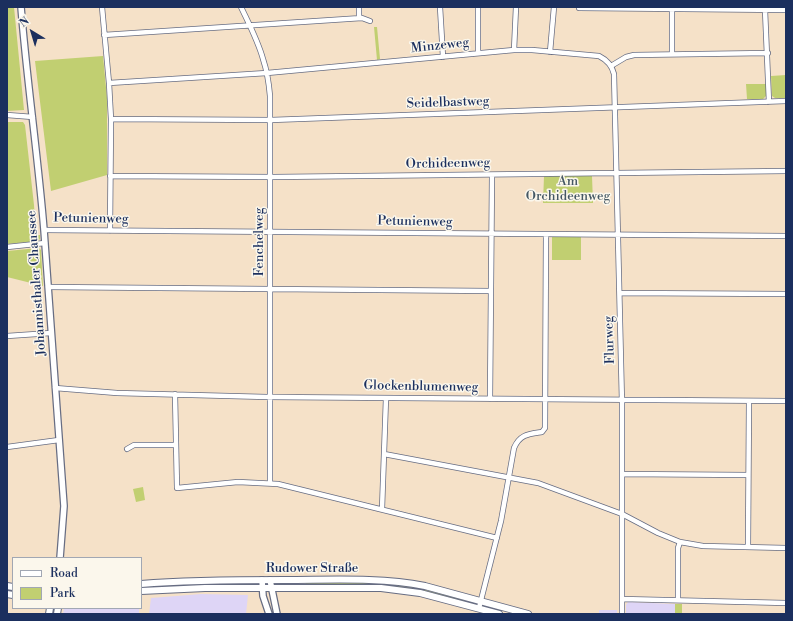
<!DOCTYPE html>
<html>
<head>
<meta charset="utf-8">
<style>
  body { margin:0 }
  #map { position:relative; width:793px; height:621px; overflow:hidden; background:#f5e1c8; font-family:"Libre Bodoni",serif }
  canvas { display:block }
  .frame { position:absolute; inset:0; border:8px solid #1b2f5e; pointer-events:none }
  .legend { position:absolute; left:12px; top:557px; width:130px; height:52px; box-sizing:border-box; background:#fbf7ec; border:1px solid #a1a7b3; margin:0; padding:5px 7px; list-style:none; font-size:12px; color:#1b2f5e }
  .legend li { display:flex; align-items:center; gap:8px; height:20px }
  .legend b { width:20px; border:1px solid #a1a7b3 }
  .north { position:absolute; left:12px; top:12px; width:40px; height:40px; -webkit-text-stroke:3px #fbf7ec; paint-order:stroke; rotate:322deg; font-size:11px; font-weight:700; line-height:16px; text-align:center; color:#1b2f5e }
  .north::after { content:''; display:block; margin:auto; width:14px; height:18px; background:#1b2f5e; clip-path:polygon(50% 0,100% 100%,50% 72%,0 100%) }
</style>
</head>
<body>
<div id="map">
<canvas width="793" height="621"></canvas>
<div class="frame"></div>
<ul class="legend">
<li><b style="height:5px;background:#fff"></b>Road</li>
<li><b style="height:11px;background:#c1cf71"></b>Park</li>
</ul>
<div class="north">N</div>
</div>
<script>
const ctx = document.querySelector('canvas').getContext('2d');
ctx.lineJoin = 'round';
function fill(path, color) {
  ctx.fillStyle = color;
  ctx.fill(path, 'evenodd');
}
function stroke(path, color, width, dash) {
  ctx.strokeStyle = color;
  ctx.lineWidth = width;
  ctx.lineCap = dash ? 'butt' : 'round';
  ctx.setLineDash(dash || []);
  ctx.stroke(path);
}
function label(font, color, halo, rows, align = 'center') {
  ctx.font = font + ' "Libre Bodoni",serif';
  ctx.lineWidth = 3;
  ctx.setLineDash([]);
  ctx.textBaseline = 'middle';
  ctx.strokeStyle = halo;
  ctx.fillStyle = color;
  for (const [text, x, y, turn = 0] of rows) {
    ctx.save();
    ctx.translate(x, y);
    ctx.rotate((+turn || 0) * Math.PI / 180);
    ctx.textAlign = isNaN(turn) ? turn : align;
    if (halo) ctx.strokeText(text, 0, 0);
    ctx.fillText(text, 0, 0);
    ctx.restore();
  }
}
fill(new Path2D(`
  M 201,594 L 248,595 L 246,614 L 149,614 L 151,598 Z
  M 628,602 L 675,604 L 675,614 L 626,614 L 626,605 Z
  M 64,608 L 139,608 L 139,614 L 63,614 Z
  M 599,610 L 617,610 L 617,614 L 599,614 Z`), '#ded5f6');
fill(new Path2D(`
  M 7,7 L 14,7 L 24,110 L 7,111 Z
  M 374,27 L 377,27 L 380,59 L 377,60 Z
  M 103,56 L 107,98 L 107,175 L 51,191 L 35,61 Z
  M 786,75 L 786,98 L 775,98 L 772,96 L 771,76 Z
  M 746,84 L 766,84 L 766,96 L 763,99 L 747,99 Z
  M 7,122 L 23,122 L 25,125 L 34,205 L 36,235 L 40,235 L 40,239 L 38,241 L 7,244 Z
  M 544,176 L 592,176 L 593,203 L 543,203 Z
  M 552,237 L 581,237 L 581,260 L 552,260 Z
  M 39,248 L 41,250 L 43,286 L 7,277 L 7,251 Z
  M 143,487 L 145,500 L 136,502 L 133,489 Z
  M 308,582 L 375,582 L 374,585 L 305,584 Z
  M 237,583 L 236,585 L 176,586 L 175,584 Z
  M 385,584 L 422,589 L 476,603 L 474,604 L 422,591 L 386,586 Z
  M 675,604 L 682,604 L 682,614 L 675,614 Z`), '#c1cf71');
const minor = new Path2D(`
  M 102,7 L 109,83 L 111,119 L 110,231
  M 241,7 C 249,24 258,41 263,59 C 267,71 269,84 270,96 L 270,483
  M 359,7 L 359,18
  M 440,7 L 443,57
  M 478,7 L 478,53
  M 579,8 L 786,10
  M 765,10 L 769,102
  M 104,35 L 362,18 L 370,21
  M 514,50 L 516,7
  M 550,52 L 554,7
  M 672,54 L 672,7
  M 611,66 L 626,57 L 634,55 L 768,53
  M 109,83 L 267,73 L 514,50 L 532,50 L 599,56 C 607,60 612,65 614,74 L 622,403 L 622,614
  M 7,115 L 33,117
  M 111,119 L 271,120 L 786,101
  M 110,176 L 274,177 L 786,171
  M 44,230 L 786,236
  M 7,247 L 45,243
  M 48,287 L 491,291
  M 620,293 L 786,294
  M 7,336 L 51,333
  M 55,388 L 117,393 L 267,397 L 786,401
  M 175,394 L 177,488 L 238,482 L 278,484 L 497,538
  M 490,399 L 492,175
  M 7,447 L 59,440
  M 127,449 L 134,445 L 175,445
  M 384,454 L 538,483 L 622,514 L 658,533 L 680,542 L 703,546 L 786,548
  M 622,474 L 748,475
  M 382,509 L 386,398
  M 748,547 L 749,401
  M 622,599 L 786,603
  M 678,600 L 678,548 L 680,542
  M 479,608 L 501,521 L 514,448 C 520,434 529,434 542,432 L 545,428 L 546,235`);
const tertiary = new Path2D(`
  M 21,7 C 27,82 38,156 44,230 L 64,506 L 60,558
  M 262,580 L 263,596 L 269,614
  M 270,580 L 277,614`);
const secondary = new Path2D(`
  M 141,584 C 189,580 237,580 285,580 C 331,580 379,577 425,586 L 528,614
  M 7,586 L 13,587
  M 141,591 L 205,588 L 381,588 L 420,593 L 499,614
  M 7,594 L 13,595
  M 49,614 L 50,608
  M 57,614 L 58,608`);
stroke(minor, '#676d83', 6);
stroke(tertiary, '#676d83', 8);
stroke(secondary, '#676d83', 8);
stroke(minor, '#fff', 4.5);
stroke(tertiary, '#fff', 5.5);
stroke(secondary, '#fff', 6);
label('13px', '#1b2f5e', '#fbf7ec', [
  ["Minzeweg",440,46,-6],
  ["Seidelbastweg",448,103,-2],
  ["Orchideenweg",448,164,-1],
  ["Petunienweg",91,219,1],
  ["Petunienweg",415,222,1],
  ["Fenchelweg",260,242,-90],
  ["Johannisthaler Chaussee",37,283,-94],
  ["Flurweg",610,340,-92],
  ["Glockenblumenweg",421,387,1],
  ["Rudower Straße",312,569]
]);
label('13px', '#445763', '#fbf7ec', [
  ["Am",568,182],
  ["Orchideenweg",568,197]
]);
</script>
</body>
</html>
